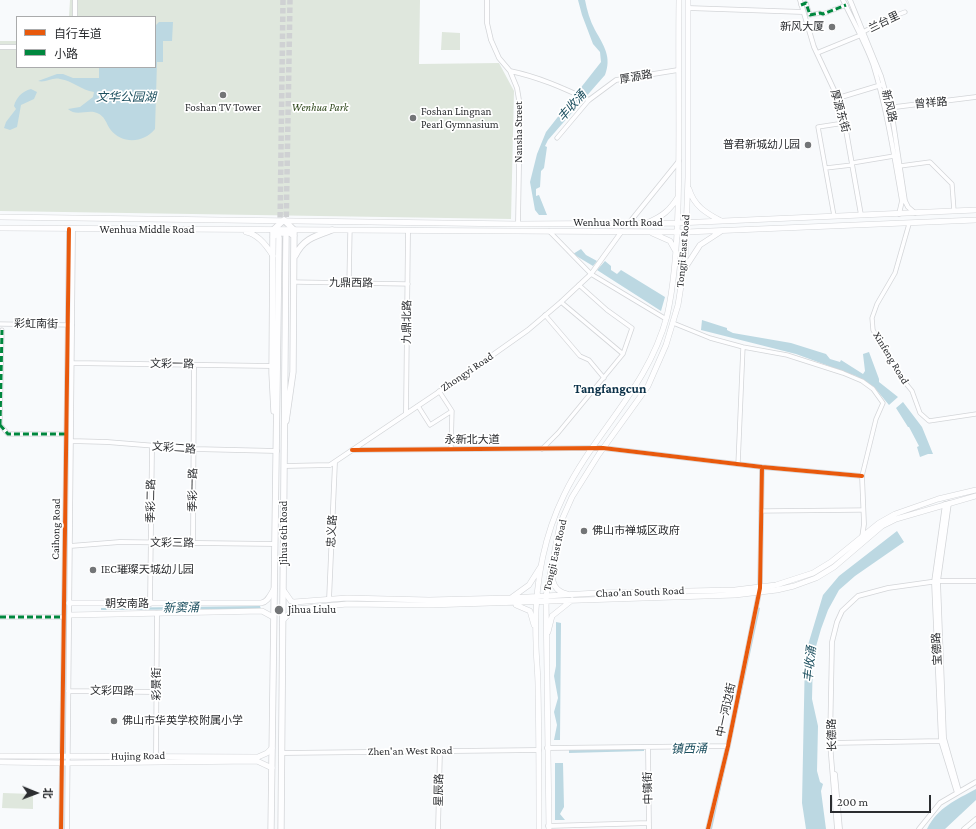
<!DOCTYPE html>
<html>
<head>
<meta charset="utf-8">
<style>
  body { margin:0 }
  #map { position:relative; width:976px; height:829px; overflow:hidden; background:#f8fafc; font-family:"Crimson Pro","Noto Sans SC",serif }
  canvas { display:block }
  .legend { position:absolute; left:16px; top:16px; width:140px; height:52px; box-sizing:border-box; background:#fff; border:1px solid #aaabac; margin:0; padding:5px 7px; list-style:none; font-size:12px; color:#2b2d30 }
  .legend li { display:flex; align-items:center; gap:8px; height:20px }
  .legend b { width:20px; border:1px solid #aaabac }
  .north { position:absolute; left:16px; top:773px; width:40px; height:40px; -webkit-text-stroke:3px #fff; paint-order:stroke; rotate:91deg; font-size:11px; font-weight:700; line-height:16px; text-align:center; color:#2b2d30 }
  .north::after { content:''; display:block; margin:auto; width:14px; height:18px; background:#2b2d30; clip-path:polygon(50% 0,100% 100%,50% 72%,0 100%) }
  .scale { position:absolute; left:830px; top:795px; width:101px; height:18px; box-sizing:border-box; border:2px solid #2b2d30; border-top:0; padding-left:5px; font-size:12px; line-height:14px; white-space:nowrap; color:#2b2d30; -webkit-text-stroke:3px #fff; paint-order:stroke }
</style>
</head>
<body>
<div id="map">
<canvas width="976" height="829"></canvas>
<ul class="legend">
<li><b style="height:5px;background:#e8590c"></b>自行车道</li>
<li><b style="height:5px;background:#00873e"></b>小路</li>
</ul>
<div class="north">北</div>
<div class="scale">200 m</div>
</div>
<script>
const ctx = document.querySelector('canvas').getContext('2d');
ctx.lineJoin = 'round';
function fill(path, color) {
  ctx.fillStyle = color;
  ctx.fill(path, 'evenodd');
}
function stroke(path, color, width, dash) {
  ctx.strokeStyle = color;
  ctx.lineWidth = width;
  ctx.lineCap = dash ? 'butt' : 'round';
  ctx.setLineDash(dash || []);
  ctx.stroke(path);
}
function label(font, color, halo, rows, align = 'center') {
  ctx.font = font + ' "Crimson Pro","Noto Sans SC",serif';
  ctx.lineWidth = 3.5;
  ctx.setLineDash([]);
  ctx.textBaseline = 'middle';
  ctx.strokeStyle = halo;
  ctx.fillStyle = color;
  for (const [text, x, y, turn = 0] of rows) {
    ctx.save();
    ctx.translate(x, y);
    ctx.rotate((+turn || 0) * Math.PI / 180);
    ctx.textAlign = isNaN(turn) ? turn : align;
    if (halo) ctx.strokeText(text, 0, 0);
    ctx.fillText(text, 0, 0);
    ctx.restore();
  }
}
fill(new Path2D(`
  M 70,0 L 420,0 L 419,64 L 499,63 L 514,91 L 511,219 L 0,211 L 0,41 L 17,41 L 17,67 L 155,67 L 155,17 L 69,17 Z
  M 442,32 L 460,33 L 460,50 L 441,50 Z
  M 3,793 L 33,794 L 33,809 L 2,808 Z`), '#dfe7dd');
fill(new Path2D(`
  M 578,0 L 585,0 C 587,10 590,21 595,30 C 604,46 612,57 605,75 L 548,140 L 545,146 L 547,147 L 544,168 L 541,171 L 540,187 L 536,189 L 536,196 L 539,195 L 547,215 L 539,215 L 535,210 L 530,182 L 537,154 L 546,132 L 601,62 L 600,52 L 593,44 L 582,15 Z
  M 159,22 L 173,22 L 172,41 L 163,41 L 163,62 L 157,62 L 155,129 C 144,143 122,145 110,129 C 106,123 105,116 97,113 C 88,109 76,117 68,109 L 80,107 L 93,97 L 94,92 C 81,90 73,81 60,79 C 52,77 46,83 38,81 L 57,74 L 63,74 L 73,78 L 99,78 L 99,67 L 155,67 L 155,26 Z
  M 31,89 L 37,92 L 34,99 L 21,105 L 17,127 L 10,130 L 4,128 L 6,122 L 16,109 L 14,106 C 16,98 22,91 31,89 Z
  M 581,249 L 586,255 L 597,261 L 593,266 L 573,254 Z
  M 605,261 L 611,266 L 611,270 L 617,274 L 621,270 L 665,297 L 661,311 L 597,270 Z
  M 702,320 L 727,328 L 727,330 L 733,333 L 791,343 L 826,354 L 830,359 L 840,362 L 841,360 L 863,374 L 865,371 L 863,354 L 869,352 L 879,379 L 879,382 L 898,397 L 889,405 L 874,387 L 856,376 L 796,354 L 701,330 Z
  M 903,402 L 922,427 L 933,454 L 928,454 L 920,457 L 917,447 L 919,446 L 909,427 L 908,427 L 896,408 Z
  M 897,531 L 904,542 L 855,576 L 839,590 L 828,610 L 821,629 L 813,657 L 812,699 L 818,726 L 817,771 L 820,782 L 823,784 L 821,791 L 826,829 L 806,829 L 802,803 L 805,655 L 823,595 L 839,576 Z
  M 260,606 L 261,609 L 101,610 L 101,608 Z
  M 758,607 L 760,608 L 712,829 L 710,829 Z
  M 556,622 L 561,623 L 560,740 L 554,740 L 557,725 L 554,712 L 558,698 L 554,676 L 556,666 Z
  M 644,748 L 644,751 L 569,753 L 569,750 Z
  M 555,763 L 563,763 L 564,807 L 560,814 L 565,820 L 555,820 Z
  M 976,789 L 976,800 L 945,829 L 927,829 C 938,807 956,800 976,789 Z`), '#bcd8e2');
stroke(new Path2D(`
  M 280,226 L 283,0
  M 286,234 L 290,0`), '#cfd1d3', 5.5, [5.5, 3]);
const minor = new Path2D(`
  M 801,5 L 806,3 L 810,15 L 820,13 L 823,14 L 846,5
  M 863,32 L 889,18 L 905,12
  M 557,138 L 589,100
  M 852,163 L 894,156
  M 900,166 L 930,162 L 952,184 L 954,211
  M 826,168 L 852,165
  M 834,216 L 818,127 L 844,123
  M 909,224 L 895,273 L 877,304 L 872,318 L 873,330 L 899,375 L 912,391 L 920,413 L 929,421 L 976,414
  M 549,231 L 591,274 L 666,319
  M 294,282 L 408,284
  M 349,283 L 350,230
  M 561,302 L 623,354
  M 545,315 L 580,356 L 589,360 L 604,378
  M 673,323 L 710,338 L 743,347 L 787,355 L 843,373 L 862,381 L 873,389 L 883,403 L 876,419 L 862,476
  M 0,324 L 72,325
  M 439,391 L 452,411 L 451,449
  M 418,406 L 430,425 L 452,411
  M 0,425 L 2,330
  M 0,425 L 8,434 L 66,434
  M 542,449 L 558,433 L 623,354 L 632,328 L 607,310 L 579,285
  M 738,464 L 743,347
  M 761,511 L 863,510
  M 0,617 L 64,617`);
const tertiary = new Path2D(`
  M 487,0 L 487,23 L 491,40 L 499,58 L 510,71 L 517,88 L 520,106 L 518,224
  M 800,0 L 814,47 L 836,94 L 844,119 L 861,215
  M 843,0 C 853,21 865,42 873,64 C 887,109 894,155 902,201 L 899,214
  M 850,0 L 881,76 L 892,115 L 905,201 L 908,207 L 915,213
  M 688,8 L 803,12
  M 75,17 L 75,0
  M 0,47 L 17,47
  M 817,53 L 861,35
  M 510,71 C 539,77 563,88 589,100 L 616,80 L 678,70
  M 838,98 L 881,85
  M 887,108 L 976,97
  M 629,223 L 679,161
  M 72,363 L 272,366
  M 406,413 L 408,231
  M 71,441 L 107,442 L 194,449 L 277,451
  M 352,450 L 603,448 L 762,467 L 862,476 L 864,524 L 862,538
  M 284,466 L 330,465 L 470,371 L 528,330 L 561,302 L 591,274 L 622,231
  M 949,503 L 938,581 L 944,738 L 959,791
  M 945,504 L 934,582 L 941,741 L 957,793
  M 193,543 L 194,365
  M 70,546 L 120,542 L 275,544
  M 760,588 L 762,467
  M 329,600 L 335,462
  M 150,604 L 152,447
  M 68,691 L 156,692
  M 830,743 L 943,741
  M 648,747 L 649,829
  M 547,748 L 728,746
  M 282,753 L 539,750
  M 156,756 L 157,613
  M 835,774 L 840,829
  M 548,826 L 649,823
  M 61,829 L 69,229
  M 67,829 L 73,229
  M 438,829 L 440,751
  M 708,829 L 728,746 L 759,593
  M 837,829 L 830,743 L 832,642 L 837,622 L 842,611 L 858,596 L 888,588 L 938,581 L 976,581
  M 919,829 L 940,803 L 976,782
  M 964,829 L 976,819`);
const secondary = new Path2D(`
  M 689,189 C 694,206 706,213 721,221
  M 0,217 L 518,224 L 677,223 L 976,210
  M 649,222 C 663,216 670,210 678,197
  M 0,228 L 686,232 L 976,220
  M 246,232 C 258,234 267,246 273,256
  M 652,233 L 670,241 L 675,250
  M 685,268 L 700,245 L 720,232
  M 551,572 C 553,583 554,591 567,594
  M 284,591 L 291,601 L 294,602 L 347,598 L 429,600 L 511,598 L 597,593 L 735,590 L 776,585 L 813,573 L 831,562 L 879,523 L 895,514 L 938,499 L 976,490
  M 511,598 L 529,585 L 541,566
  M 69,603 L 261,603 C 268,602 270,595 274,589
  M 516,605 L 530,611 L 534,625
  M 70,615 L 262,611 L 273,617
  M 284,619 L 292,611 L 296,609 L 347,604 L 429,605 L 735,595 L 777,590 L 794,586 L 816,578 L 834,567 L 882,526 L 896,519 L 976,496
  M 548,632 L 552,616 L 572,600
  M 0,756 L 258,757 L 267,753 L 272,748
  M 0,762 L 68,763 L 257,761 L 272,768
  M 539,829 C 539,781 539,734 538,686 C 538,672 536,657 536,643 C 534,593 542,540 564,495 C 595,431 648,388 667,316 C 675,281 677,243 678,208 C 680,139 678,69 679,0
  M 549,829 L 546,596 L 560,524 L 572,497 L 599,454 L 648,386 L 666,345 L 678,305 L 685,260 L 688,177 L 688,0`);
const primary = new Path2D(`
  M 273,237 L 277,233 L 290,233 L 294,236
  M 295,256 C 303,239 315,236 332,230
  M 274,411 L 272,373 L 273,230 L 284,220 L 294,230 L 293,372 L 286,421
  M 271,829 L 279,238
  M 281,829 L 286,237`);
stroke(minor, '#d3d5d8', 5);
stroke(tertiary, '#d3d5d8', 5.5);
stroke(secondary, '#d3d5d8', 6);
stroke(primary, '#d3d5d8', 7);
stroke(minor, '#fefeff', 3.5);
stroke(tertiary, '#fefeff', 4);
stroke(secondary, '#fefeff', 5);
stroke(primary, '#fefeff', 5.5);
stroke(new Path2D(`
  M 801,5 L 806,3 L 810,15 L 820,13 L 823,14 L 846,5
  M 0,425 L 2,330
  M 0,425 L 8,434 L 66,434
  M 0,617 L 64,617`), '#00873e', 3, [6, 3]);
stroke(new Path2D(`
  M 352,450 L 603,448 L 762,467 L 862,476
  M 61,829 L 69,229
  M 708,829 L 728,746 L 760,588 L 762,467`), '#e8590c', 4);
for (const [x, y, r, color] of [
  [832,27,4,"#737577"],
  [223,95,4,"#737577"],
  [413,118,4,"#737577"],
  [808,145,4,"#737577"],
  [584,531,4,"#737577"],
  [93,570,4,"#737577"],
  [279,610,5,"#737577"],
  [114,721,4,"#737577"]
]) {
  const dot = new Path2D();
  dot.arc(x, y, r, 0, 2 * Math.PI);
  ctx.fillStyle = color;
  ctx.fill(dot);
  stroke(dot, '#fff', 1.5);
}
label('11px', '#2b2d30', '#fff', [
  ["兰台里",884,22,-26],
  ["厚源路",636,77,-10],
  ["曾祥路",931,103,-5],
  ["新风路",889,106,77],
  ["厚源东街",840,111,74],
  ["Nansha Street",519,132,-90],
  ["Wenhua North Road",618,223],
  ["Wenhua Middle Road",147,230],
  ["Tongji East Road",683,251,-85],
  ["九鼎西路",351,283,1],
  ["九鼎北路",407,322,-89],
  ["彩虹南街",36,324,1],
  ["Xinfeng Road",891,358,59],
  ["文彩一路",172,364,1],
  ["Zhongyi Road",467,372,-34],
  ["永新北大道",472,440],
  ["文彩二路",174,448,4],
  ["季彩一路",193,490,-89],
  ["季彩二路",151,501,-89],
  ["Caihong Road",56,529,-89],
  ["忠义路",332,531,-87],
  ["Jihua 6th Road",284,533,-90],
  ["文彩三路",172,543,1],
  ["Tongji East Road",555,555,-77],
  ["Chao'an South Road",640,592,-2],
  ["朝安南路",127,604],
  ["宝德路",937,649,-93],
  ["彩景街",157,684,-90],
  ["文彩四路",112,691,1],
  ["中一河边街",726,710,-78],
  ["长德路",832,735,-91],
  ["Zhen'an West Road",410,751,-1],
  ["Hujing Road",138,756,-1],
  ["中镇街",648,788,-91],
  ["星辰路",439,790,-89]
]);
label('11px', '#2b2d30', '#fff', [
  ["新风大厦",824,27,"right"],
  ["Foshan TV Tower",223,108,"center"],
  ["Foshan Lingnan",421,112],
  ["Pearl Gymnasium",421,125],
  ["普君新城幼儿园",800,145,"right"],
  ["佛山市禅城区政府",592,531],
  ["IEC璀璨天城幼儿园",101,570],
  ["Jihua Liulu",288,610],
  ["佛山市华英学校附属小学",122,721]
], 'left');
label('italic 11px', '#2f481c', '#fff', [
  ["Wenhua Park",320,108]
]);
label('italic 12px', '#1b4e5e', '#fff', [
  ["文华公园湖",126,97],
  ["丰收涌",572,106,-49],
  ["新窦涌",181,608,-1],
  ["丰收涌",810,664,-84],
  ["镇西涌",689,749,-1]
]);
label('bold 13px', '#0a3048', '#fff', [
  ["Tangfangcun",610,389]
]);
</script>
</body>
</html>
